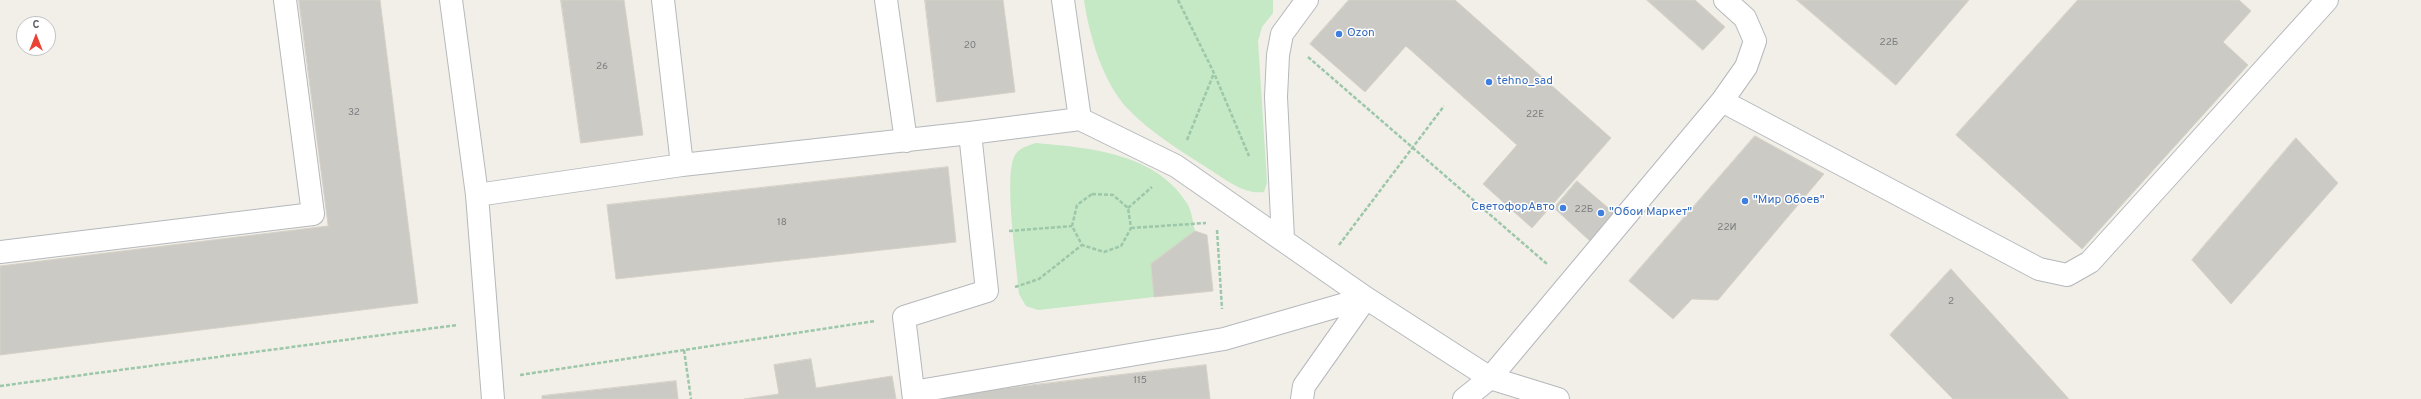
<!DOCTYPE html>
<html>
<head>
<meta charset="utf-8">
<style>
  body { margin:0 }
  #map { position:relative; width:2421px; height:399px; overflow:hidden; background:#f1efe8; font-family:Overpass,sans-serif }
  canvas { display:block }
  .north { position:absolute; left:16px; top:16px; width:40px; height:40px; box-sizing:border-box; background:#fff; border:1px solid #bfc1c3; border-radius:50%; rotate:0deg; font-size:11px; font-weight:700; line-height:16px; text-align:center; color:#5f6368 }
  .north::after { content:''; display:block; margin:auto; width:14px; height:18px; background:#ea4335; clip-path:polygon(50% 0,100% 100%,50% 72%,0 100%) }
</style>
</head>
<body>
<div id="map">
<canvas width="2421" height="399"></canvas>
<div class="north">С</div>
</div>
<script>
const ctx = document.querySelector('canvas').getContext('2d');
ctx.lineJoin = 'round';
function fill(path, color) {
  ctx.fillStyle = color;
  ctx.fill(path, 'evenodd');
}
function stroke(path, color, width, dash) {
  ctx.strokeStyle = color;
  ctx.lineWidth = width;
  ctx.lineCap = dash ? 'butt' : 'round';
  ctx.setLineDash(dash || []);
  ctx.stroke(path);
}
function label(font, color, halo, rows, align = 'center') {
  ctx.font = font + ' Overpass,sans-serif';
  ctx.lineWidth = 3;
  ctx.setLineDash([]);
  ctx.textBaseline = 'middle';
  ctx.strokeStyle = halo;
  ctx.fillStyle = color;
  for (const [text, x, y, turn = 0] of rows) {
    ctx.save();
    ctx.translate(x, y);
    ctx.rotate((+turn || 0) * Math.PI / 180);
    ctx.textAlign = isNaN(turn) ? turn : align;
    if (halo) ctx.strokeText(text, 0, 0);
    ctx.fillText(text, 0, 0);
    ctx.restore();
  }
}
fill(new Path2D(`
  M 1084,0 L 1273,0 L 1273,13 L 1262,27 L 1258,41 L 1267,182 L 1264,192 C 1244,195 1225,179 1209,169 C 1181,151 1151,133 1128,109 C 1103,83 1089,35 1084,0 Z
  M 1036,143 C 1090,148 1157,153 1188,205 C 1192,213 1193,223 1195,231 L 1151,264 L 1154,297 L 1038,310 L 1026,306 L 1019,294 C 1017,265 1004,180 1014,157 C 1018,148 1027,146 1036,143 Z`), '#c5e8c5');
const building = new Path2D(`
  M 299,0 L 380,0 L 418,303 L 0,355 L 0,266 L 328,226 Z
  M 561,0 L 624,0 L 643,135 L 581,143 Z
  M 925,0 L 1003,0 L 1015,92 L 937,102 Z
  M 1349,0 L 1455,0 L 1611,138 L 1532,228 L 1483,184 L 1517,145 L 1406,46 L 1365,92 L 1310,44 Z
  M 1647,0 L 1695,0 L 1725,27 L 1703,50 Z
  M 1797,0 L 1969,0 L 1896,85 Z
  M 2078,0 L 2239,0 L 2251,11 L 2223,42 L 2248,65 L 2082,249 L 1956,135 Z
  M 1755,136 L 1824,174 L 1718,300 L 1692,299 L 1673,319 L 1629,281 Z
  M 2296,138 L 2338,183 L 2231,304 L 2192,260 Z
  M 948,167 L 956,242 L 616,279 L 607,205 Z
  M 1577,181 L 1614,213 L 1590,241 L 1554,208 Z
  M 1195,231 L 1207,235 L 1213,291 L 1154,297 L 1151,264 Z
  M 1951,269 L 2069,399 L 1953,399 L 1890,335 Z
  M 811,359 L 816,388 L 892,376 L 896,399 L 744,399 L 779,394 L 774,365 Z
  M 1206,365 L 1210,399 L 939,399 L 939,396 Z
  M 676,381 L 678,399 L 542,399 L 542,396 Z`);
fill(building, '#cccac5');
stroke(building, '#d6d1c6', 1);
const minor = new Path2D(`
  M 451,0 L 477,195 L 493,399
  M 663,0 L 682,165
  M 886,0 L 906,141
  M 1063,0 L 1080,119 L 1176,166 L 1366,298 L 1490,378 L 1558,399
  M 1722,101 L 2039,269 L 2067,275 L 2090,262 L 2327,0
  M 477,195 L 682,165 L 970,133 L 1080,119
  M 1283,239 L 1276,97 L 1278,55 L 1282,34 L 1307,0
  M 0,252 L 313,214 L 285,0
  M 913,392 L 1224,339 L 1366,298 L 1304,386 L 1302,399
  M 914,399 L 904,317 L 987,291 L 970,133
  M 1464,399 L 1490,378 L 1722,101 L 1746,67 L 1755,41 L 1745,18 L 1725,0`);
stroke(minor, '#b5b8bc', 24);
stroke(new Path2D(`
  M 1178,0 L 1214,73 L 1249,156
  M 1308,57 L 1547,264
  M 1187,140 L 1214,73
  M 1092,194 L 1113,195 L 1128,208 L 1131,228 L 1121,246 L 1104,252 L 1082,245 L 1072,226 L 1077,205 Z
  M 1128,208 L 1152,187
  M 1131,228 L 1206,223
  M 1217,230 L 1222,309
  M 1009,231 L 1072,226
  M 1339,245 L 1444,106
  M 1015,287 L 1039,279 L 1082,245
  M 684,350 L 691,399
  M 520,375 L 875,321
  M 0,386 L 457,325`), '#9cc7a9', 2.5, [4, 2]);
stroke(minor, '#fff', 22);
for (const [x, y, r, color] of [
  [1339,34,4,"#3f7fe0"],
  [1489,82,4,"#3f7fe0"],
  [1745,201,4,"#3f7fe0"],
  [1563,208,4,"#3f7fe0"],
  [1601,213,4,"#3f7fe0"]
]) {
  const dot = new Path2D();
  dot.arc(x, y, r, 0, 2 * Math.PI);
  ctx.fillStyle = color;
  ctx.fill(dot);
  stroke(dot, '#fff', 1.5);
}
label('10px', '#7a7d7f', null, [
  ["22Б",1889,43],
  ["20",970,46],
  ["26",602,67],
  ["32",354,113],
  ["22Е",1535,115],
  ["22Б",1584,210],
  ["18",782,223],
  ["22И",1727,228],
  ["2",1951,302],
  ["115",1140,381]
]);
label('12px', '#366cbe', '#fff', [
  ["Ozon",1347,34],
  ["tehno_sad",1497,82],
  ["\"Мир Обоев\"",1753,201],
  ["СветофорАвто",1555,208,"right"],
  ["\"Обои Маркет\"",1609,213]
], 'left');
</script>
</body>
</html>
